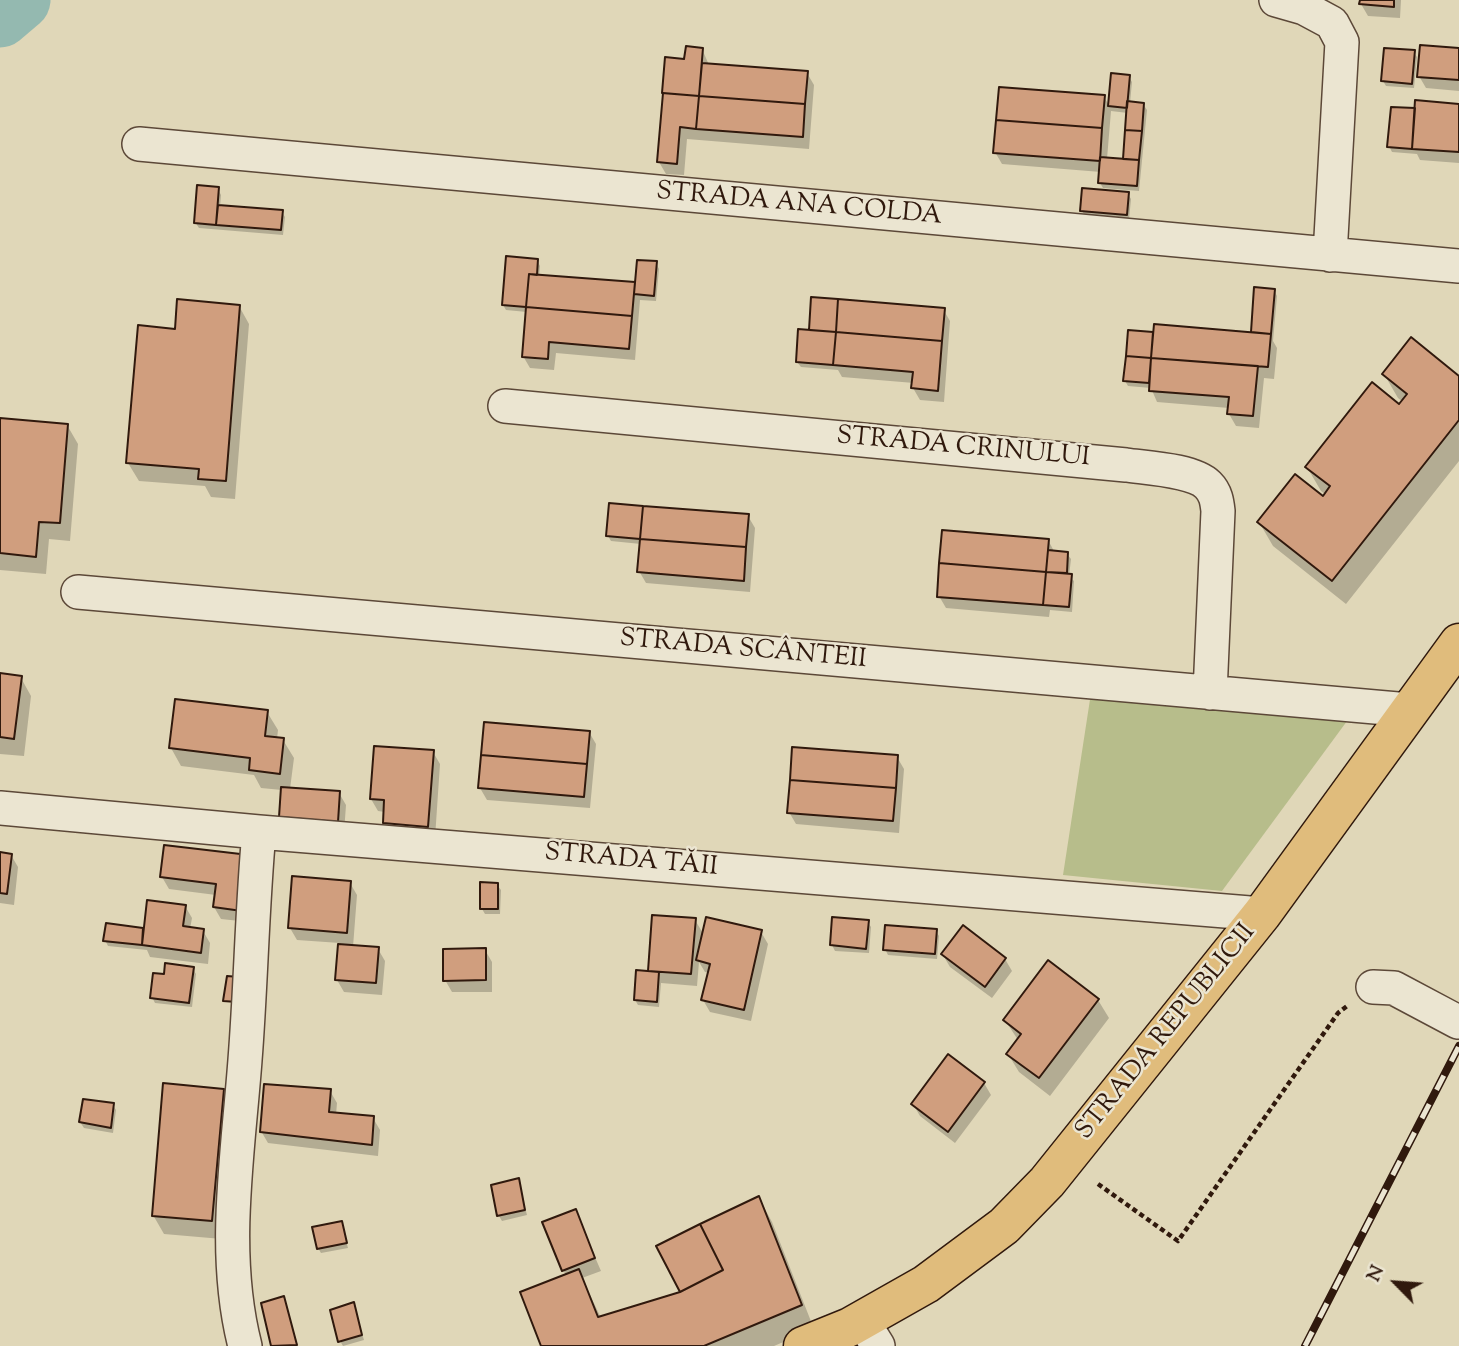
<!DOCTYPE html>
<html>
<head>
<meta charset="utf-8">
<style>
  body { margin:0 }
  #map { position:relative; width:1459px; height:1346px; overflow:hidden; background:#e0d7b8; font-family:"Sorts Mill Goudy",serif }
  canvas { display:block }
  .north { position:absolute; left:1361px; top:1248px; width:70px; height:70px; -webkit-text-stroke:5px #ebe5d1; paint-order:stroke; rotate:295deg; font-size:19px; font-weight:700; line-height:28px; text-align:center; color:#30190d }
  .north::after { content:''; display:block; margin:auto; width:24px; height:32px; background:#30190d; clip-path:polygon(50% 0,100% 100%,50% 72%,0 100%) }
</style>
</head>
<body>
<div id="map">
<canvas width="1459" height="1346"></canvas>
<div class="north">N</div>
</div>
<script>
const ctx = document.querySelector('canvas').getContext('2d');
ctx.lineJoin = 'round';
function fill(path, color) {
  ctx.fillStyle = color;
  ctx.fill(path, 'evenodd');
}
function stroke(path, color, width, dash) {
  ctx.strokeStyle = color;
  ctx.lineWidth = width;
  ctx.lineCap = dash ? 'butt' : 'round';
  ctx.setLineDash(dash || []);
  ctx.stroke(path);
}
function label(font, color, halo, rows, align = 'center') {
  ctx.font = font + ' "Sorts Mill Goudy",serif';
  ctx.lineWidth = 5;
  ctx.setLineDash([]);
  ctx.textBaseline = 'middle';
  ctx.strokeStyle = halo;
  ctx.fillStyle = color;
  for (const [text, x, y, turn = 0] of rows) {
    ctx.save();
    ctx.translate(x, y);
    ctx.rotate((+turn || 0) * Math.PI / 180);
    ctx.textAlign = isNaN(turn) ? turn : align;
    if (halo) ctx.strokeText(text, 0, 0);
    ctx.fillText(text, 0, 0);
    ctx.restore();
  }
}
fill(new Path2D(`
  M 1091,693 L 1350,717 L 1222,891 L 1063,875 Z`), '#b7bd8b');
fill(new Path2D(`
  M 1361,0 L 1401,0 L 1400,18 L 1368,16 L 1361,4 Z
  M 702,49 L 709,65 L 807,73 L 814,85 L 809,149 L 687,139 L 684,175 L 666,174 L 659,162 Z
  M 1459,50 L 1459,91 L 1426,88 L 1419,76 Z
  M 1413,52 L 1417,57 L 1414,88 L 1386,86 L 1383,81 Z
  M 1112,75 L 1129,77 L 1132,82 L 1130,103 L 1143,104 L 1147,110 L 1139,191 L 1103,188 L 1100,183 L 1101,172 L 1002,164 L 995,152 L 1104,97 L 1110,107 ZM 1111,111 L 1128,113 L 1124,161 L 1107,159 Z
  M 1459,105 L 1459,163 L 1420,160 L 1417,154 L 1392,152 L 1389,146 L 1413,110 Z
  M 218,189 L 221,195 L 220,207 L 282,212 L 285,217 L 283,235 L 199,228 L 195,222 Z
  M 1128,194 L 1131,199 L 1129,220 L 1085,216 L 1082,211 Z
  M 537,260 L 540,266 L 539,277 L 636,284 L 656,263 L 659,269 L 656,301 L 640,300 L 635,360 L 556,353 L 554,370 L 530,368 L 523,356 L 527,312 L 506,310 L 503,305 Z
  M 1274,290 L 1277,296 L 1273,341 L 1277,348 L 1274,379 L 1264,378 L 1259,428 L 1236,426 L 1229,414 L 1229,408 L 1157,402 L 1151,388 L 1128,386 L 1125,381 L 1129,332 L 1254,334 L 1252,332 Z
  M 239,306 L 249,324 L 235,499 L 211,497 L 205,486 L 139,481 L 128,463 L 176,330 Z
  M 943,309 L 950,321 L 944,402 L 920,400 L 913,388 L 914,383 L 842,377 L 838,370 L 801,367 L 797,362 L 810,332 Z
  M 1384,374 L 1459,378 L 1459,461 L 1346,604 L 1273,546 L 1259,522 L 1326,495 L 1321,491 L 1307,467 L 1400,407 L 1403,402 L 1398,398 Z
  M 67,425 L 78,444 L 70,541 L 49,539 L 46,574 L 0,570 L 0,426 Z
  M 748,516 L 755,528 L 750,592 L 646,583 L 639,571 L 641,544 L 611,541 L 608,536 Z
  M 1048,540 L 1055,553 L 1067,554 L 1071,559 L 1069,576 L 1074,581 L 1072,612 L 1050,610 L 1049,617 L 946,608 L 939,596 Z
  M 0,675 L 21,678 L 31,696 L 24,756 L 0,754 Z
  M 267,712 L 278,730 L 277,739 L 283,740 L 294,758 L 290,789 L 339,793 L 346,805 L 344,833 L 282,790 L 261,788 L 254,775 L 181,766 L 171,748 Z
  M 589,732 L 596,744 L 590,808 L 487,800 L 480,788 Z
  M 433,752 L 440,764 L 435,838 L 391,835 L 384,823 L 385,812 L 378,811 L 371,799 Z
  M 897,757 L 904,769 L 899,833 L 796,824 L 789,812 Z
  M 0,854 L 11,855 L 18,867 L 14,905 L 0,903 Z
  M 248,857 L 249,922 L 221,919 L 214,907 L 216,895 L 169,889 L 162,877 Z
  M 350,883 L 357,895 L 353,947 L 378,949 L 385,961 L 382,995 L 344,992 L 337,980 L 340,943 L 297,940 L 290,928 Z
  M 497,885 L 501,890 L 500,914 L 485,914 L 482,909 Z
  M 185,906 L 192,918 L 190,929 L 203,931 L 210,943 L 208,964 L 150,957 L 147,950 L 108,946 L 105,940 L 142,929 L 145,934 Z
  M 654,917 L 695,920 L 704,935 L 761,932 L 768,944 L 751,1021 L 710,1012 L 703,1000 L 710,973 L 705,972 L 699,962 L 697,986 L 661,983 L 659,1007 L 638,1005 L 635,1000 L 649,973 Z
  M 867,921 L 871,927 L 869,953 L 835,951 L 832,945 Z
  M 936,931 L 939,936 L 937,959 L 888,955 L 885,949 Z
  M 485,950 L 492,962 L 492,992 L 452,992 L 445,980 Z
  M 943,955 L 1005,959 L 1012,971 L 992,998 L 950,967 Z
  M 193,969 L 196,974 L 192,1007 L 155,1003 L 152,997 L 166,976 Z
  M 1098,1000 L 1109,1018 L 1050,1096 L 1019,1072 L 1008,1054 L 1018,1040 L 1005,1020 Z
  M 984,1083 L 991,1095 L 955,1143 L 920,1116 L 913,1104 Z
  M 223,1090 L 234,1109 L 222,1239 L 164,1234 L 153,1215 Z
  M 330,1091 L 337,1103 L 336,1115 L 373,1118 L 380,1130 L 378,1156 L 268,1143 L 261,1131 Z
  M 113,1105 L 116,1110 L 113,1133 L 84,1128 L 80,1122 Z
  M 518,1180 L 527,1215 L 502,1221 L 499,1216 Z
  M 759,1198 L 772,1222 L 814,1329 L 774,1346 L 543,1346 L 566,1276 L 544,1223 L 575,1211 L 601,1271 L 582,1278 L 601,1318 L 682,1293 Z
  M 341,1223 L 348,1248 L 321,1253 L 318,1248 Z
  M 283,1298 L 286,1304 L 298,1346 L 273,1346 L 263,1304 Z
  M 353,1304 L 364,1340 L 343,1346 L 340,1341 Z`), '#0003');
stroke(new Path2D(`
  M 0,17 L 20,0`), '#94b9b0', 61);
const building = new Path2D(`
  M 1360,0 L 1394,0 L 1394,7 L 1359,4 Z
  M 1420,45 L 1459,48 L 1459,80 L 1417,77 Z
  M 686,46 L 703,48 L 699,96 L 662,93 L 665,57 L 684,59 Z
  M 1384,48 L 1415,50 L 1412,84 L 1381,81 Z
  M 702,63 L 808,71 L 805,104 L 699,96 Z
  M 1111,73 L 1130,75 L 1127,108 L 1108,106 Z
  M 999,87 L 1105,95 L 1102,128 L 996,120 Z
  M 663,93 L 699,96 L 696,129 L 680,127 L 677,164 L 657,162 Z
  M 699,96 L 805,104 L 803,137 L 696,129 Z
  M 1415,100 L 1459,104 L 1459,152 L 1412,149 Z
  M 1127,101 L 1144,103 L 1142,131 L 1125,130 Z
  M 1391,107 L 1415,108 L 1412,149 L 1387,147 Z
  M 996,120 L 1102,128 L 1100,161 L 993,153 Z
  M 1125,130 L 1142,131 L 1139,160 L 1123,159 Z
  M 1100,157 L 1139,160 L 1137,186 L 1098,183 Z
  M 197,185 L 219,187 L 216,225 L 194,223 Z
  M 1082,188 L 1129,192 L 1127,215 L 1080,211 Z
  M 218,205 L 283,210 L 281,230 L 216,225 Z
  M 506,256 L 538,259 L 537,275 L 529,274 L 526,307 L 502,305 Z
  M 637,260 L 657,261 L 654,296 L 634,294 Z
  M 529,274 L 635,282 L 632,316 L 526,307 Z
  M 1254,287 L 1275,289 L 1271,334 L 1251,332 Z
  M 811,297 L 838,299 L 836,332 L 809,330 Z
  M 177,299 L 240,305 L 226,481 L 198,479 L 199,469 L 126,463 L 138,325 L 175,329 Z
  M 838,299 L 945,308 L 942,341 L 836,332 Z
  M 526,307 L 632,316 L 629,349 L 549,342 L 548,359 L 522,357 Z
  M 1154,324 L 1271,334 L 1268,367 L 1151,358 Z
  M 798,329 L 836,332 L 833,365 L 796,362 Z
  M 1128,330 L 1153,332 L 1151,358 L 1126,356 Z
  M 836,332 L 942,341 L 938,391 L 911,388 L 913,372 L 833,365 Z
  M 1411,337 L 1459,376 L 1459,420 L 1332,581 L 1257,522 L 1295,474 L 1323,496 L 1330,486 L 1305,467 L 1372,382 L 1399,404 L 1407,394 L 1382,374 Z
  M 1126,356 L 1151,358 L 1149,383 L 1123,381 Z
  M 1151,358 L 1258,366 L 1253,416 L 1227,414 L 1229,397 L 1149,391 Z
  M 0,418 L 68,424 L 60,523 L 39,522 L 36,557 L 0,553 Z
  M 609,503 L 643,506 L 640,539 L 606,536 Z
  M 643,506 L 749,514 L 746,547 L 640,539 Z
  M 942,530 L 1049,539 L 1046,572 L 939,563 Z
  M 640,539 L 746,547 L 744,581 L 637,572 Z
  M 1048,550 L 1068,552 L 1067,573 L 1046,572 Z
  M 939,563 L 1046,572 L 1043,605 L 937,597 Z
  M 1046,572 L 1072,574 L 1069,607 L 1043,605 Z
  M 0,673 L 22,676 L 14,739 L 0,737 Z
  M 175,699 L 268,710 L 265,736 L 284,738 L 280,774 L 249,770 L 250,758 L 169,748 Z
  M 484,722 L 590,731 L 587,764 L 481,755 Z
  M 374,746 L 434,750 L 428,827 L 383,823 L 384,800 L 370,799 Z
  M 792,747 L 898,755 L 896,788 L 790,780 Z
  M 481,755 L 587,764 L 584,797 L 478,788 Z
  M 790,780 L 896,788 L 893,821 L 787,813 Z
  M 281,787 L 340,791 L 338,822 L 279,817 Z
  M 164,845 L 249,855 L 242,911 L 213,907 L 216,884 L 160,877 Z
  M 0,852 L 12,854 L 7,894 L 0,893 Z
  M 292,876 L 351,881 L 347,933 L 288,928 Z
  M 480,882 L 498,883 L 498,909 L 480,909 Z
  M 147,900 L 186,905 L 183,926 L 204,929 L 201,953 L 142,945 Z
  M 652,915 L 696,918 L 691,974 L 648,971 Z
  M 706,917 L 762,930 L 744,1010 L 701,1000 L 710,964 L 696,960 Z
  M 832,917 L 869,920 L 866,949 L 830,945 Z
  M 106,923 L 143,928 L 142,945 L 103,941 Z
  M 885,925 L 937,929 L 935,954 L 883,950 Z
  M 963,925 L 1006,958 L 985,987 L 941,954 Z
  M 338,944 L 379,947 L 376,983 L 335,980 Z
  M 486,948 L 486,980 L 443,981 L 443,949 Z
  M 1048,960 L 1099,999 L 1039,1078 L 1006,1054 L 1021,1034 L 1003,1020 Z
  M 165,963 L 194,967 L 189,1003 L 150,998 L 153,973 L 164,974 Z
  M 636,970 L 659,972 L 657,1002 L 634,1000 Z
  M 227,976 L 239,977 L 237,1002 L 223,1001 Z
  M 948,1054 L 985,1082 L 948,1132 L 911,1104 Z
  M 163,1083 L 224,1089 L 212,1221 L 152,1216 Z
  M 264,1084 L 331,1089 L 329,1112 L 374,1116 L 372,1145 L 260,1132 Z
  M 83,1099 L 114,1103 L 111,1128 L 79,1122 Z
  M 519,1178 L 525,1210 L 497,1216 L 491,1185 Z
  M 759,1196 L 802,1305 L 704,1346 L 541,1346 L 520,1292 L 579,1269 L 598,1317 L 680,1292 L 723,1270 L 700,1224 Z
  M 576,1209 L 595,1258 L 562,1271 L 542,1222 Z
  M 342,1221 L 347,1243 L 317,1249 L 312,1227 Z
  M 700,1224 L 723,1270 L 680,1292 L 656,1246 Z
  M 284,1296 L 297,1345 L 271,1346 L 261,1303 Z
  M 354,1302 L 362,1335 L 338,1342 L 330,1310 Z`);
fill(building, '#d09e7e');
stroke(building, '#30190d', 2);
const minor = new Path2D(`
  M 1276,0 L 1304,8 L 1332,23 L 1342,42 L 1330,255
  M 139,144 L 1459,266
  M 505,406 L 1126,465 C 1147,468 1193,470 1208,485 C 1216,493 1217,502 1218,511 L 1210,693
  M 78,592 L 1409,710
  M 0,808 L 259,832 L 1262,914
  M 1373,987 L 1394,988 L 1458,1022
  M 862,1320 L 878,1346
  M 245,1346 C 221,1253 238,1155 245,1060 C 251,984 252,908 259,832`);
const major = new Path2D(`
  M 803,1346 L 850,1327 L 926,1284 L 1004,1226 L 1047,1182 L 1262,914 L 1459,643`);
stroke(minor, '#5c4838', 36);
stroke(major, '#30190d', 41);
stroke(new Path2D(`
  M 1098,1184 L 1178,1241 L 1338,1013 L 1347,1006`), '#30190d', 4.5, [5, 3.5]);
stroke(minor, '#ebe5d1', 33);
stroke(major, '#e0bc7c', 38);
const rail = new Path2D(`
  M 1305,1346 L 1459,1046`);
stroke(rail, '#30190d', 8);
stroke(rail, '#ebe5d1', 5, [16]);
label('26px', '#30190d', '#ebe5d1', [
  ["STRADA ANA COLDA",799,206,5],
  ["STRADA CRINULUI",963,449,5],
  ["STRADA SCÂNTEII",743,651,5],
  ["STRADA TĂII",631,862,5],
  ["STRADA REPUBLICII",1167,1033,-51]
]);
</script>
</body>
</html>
